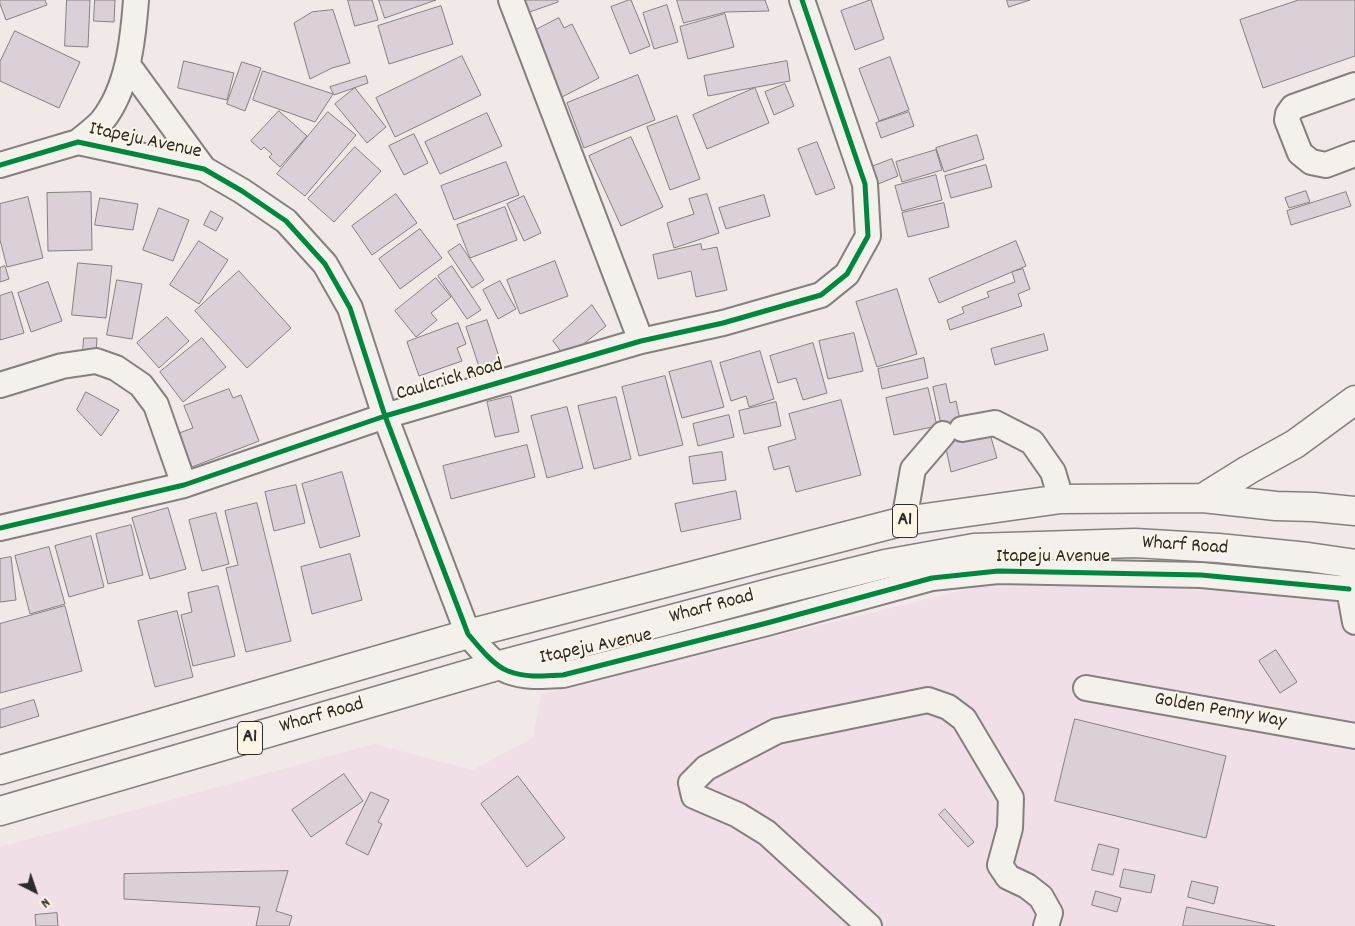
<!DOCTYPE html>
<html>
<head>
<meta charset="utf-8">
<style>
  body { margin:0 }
  #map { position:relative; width:1355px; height:926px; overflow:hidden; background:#f1e8e8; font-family:Dekko,sans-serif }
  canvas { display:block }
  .north { position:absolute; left:10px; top:866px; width:50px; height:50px; -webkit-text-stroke:4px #fcf5e5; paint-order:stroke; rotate:139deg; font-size:14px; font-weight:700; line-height:20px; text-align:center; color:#2b2b2b }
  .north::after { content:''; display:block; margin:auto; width:18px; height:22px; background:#2b2b2b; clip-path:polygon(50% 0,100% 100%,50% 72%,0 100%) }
</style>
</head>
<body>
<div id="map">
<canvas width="1355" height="926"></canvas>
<div class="north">N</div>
</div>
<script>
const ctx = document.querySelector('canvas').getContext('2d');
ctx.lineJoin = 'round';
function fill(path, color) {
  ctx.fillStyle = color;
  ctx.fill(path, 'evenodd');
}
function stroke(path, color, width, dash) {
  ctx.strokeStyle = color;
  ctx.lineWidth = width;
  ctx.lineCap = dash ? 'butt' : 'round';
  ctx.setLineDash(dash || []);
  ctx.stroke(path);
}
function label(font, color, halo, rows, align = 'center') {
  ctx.font = font + ' Dekko,sans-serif';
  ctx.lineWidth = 4;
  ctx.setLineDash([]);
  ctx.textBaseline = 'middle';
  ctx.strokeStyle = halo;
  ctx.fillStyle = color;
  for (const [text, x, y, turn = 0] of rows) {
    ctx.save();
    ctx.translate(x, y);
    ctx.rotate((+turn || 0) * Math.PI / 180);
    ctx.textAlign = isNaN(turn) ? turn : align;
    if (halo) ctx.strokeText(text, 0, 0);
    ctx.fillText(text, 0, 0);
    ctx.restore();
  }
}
fill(new Path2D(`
  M 1124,586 L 1307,594 L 1355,600 L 1355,926 L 0,926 L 0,847 L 374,744 L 472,770 L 533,738 L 541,694 L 976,587 Z`), '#f0dfe6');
const building = new Path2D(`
  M 0,0 L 45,0 L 47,5 L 6,20 L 0,4 Z
  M 67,0 L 90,0 L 88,47 L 65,46 Z
  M 95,0 L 115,0 L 114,22 L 94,21 Z
  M 348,0 L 372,0 L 378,20 L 355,26 Z
  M 379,0 L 436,0 L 385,18 Z
  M 519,0 L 558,0 L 558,2 L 524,14 Z
  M 629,0 L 631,0 L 650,46 L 630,54 L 611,7 Z
  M 677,0 L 765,0 L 769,11 L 726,12 L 684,23 Z
  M 871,0 L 884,39 L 855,50 L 841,11 Z
  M 1007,0 L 1030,0 L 1009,7 Z
  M 1299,0 L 1355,0 L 1355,56 L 1263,88 L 1240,20 Z
  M 667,5 L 678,42 L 654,49 L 643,13 Z
  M 441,6 L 453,44 L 389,64 L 378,26 Z
  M 333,10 L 350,63 L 332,68 L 310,79 L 294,23 L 312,12 Z
  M 725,14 L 734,47 L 688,59 L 680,27 Z
  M 559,18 L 564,28 L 572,24 L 599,78 L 562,97 L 530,33 Z
  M 15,31 L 80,62 L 59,108 L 0,81 L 0,62 Z
  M 462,56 L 481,95 L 395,137 L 376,98 Z
  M 890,57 L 909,110 L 879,121 L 859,69 Z
  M 184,61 L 234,73 L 227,100 L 178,88 Z
  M 787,61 L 790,81 L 708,96 L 704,76 Z
  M 242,62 L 261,68 L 245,111 L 227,104 Z
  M 263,71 L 333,94 L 315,122 L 253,100 Z
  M 638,75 L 655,120 L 584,148 L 567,103 Z
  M 366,76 L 368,83 L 334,95 L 330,87 Z
  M 785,84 L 794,106 L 774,115 L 765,92 Z
  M 355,88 L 386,127 L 367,143 L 335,104 Z
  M 755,88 L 769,123 L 707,149 L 693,115 Z
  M 279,111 L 307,136 L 280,167 L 269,157 L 272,154 L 264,147 L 261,150 L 251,141 Z
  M 328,112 L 356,135 L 305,196 L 277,174 Z
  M 909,112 L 914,126 L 881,138 L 876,123 Z
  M 487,113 L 502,146 L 440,174 L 425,142 Z
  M 677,116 L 700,179 L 670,190 L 647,127 Z
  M 414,134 L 428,163 L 404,175 L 389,146 Z
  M 977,135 L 984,159 L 944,172 L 936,148 Z
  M 631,137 L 663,207 L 621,226 L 589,156 Z
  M 817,142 L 835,188 L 816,195 L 798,149 Z
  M 355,147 L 381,171 L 334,222 L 308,199 Z
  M 936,150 L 942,170 L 902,182 L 896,162 Z
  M 892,159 L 898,176 L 873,186 L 866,169 Z
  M 506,162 L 519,195 L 454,220 L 441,186 Z
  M 986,165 L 992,187 L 951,198 L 945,176 Z
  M 936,175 L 942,200 L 902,211 L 895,186 Z
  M 1306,191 L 1310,202 L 1289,208 L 1285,198 Z
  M 91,192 L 92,250 L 48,251 L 47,193 Z
  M 1346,192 L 1351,206 L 1291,225 L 1287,211 Z
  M 396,194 L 417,223 L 372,255 L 352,226 Z
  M 707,194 L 719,233 L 674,248 L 667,223 L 694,214 L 689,199 Z
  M 764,195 L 770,216 L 726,229 L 719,208 Z
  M 524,196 L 541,233 L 524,241 L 507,204 Z
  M 28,197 L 43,258 L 7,267 L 0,240 L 0,204 Z
  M 100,198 L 138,204 L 133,230 L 95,225 Z
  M 944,203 L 949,227 L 908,237 L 902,213 Z
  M 505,207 L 517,240 L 470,258 L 457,225 Z
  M 159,208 L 189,220 L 173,261 L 143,250 Z
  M 211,211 L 223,218 L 216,231 L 204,225 Z
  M 420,229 L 442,258 L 400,289 L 379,259 Z
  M 199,241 L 228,260 L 199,304 L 170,285 Z
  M 1016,241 L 1026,266 L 939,303 L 929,279 Z
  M 460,244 L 484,280 L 472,288 L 448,252 Z
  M 701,244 L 702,250 L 717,247 L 727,290 L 696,297 L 691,271 L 658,279 L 653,255 Z
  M 555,261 L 568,296 L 520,314 L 507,280 Z
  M 78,263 L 112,266 L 106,318 L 72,315 Z
  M 5,266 L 9,279 L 0,282 L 0,268 Z
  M 452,266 L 481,310 L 467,319 L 438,276 Z
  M 1023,269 L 1030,289 L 1018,294 L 1022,306 L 950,330 L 947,320 L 964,313 L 962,307 L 989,297 L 987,292 L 1015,282 L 1012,272 Z
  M 239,271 L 291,328 L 247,368 L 195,311 Z
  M 436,278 L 451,297 L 431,313 L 437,320 L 416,337 L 395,311 Z
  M 117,280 L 142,284 L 132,339 L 107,335 Z
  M 500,281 L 516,309 L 498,319 L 483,290 Z
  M 48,282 L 62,321 L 31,332 L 18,293 Z
  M 897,289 L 917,354 L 877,367 L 856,302 Z
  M 12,292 L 24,333 L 0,340 L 0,296 Z
  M 592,305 L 606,326 L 566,358 L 553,341 Z
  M 167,317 L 189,341 L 159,368 L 137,343 Z
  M 487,320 L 502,366 L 481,373 L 466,327 Z
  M 458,323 L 466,344 L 457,348 L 462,361 L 419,376 L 407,342 Z
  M 854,333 L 863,371 L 828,379 L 819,341 Z
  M 1044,334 L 1048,350 L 995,365 L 991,349 Z
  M 84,338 L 97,338 L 96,353 L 83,352 Z
  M 202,338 L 226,367 L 183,402 L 160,372 Z
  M 813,343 L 827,393 L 803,400 L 796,378 L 778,383 L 770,356 Z
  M 760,351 L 774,399 L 749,407 L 746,396 L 731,401 L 720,363 Z
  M 924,358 L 928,378 L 882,389 L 878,369 Z
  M 711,361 L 724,407 L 682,418 L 669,372 Z
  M 665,376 L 683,445 L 639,456 L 622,387 Z
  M 946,384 L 950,403 L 956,401 L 962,429 L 990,434 L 997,458 L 951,472 L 933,387 Z
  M 928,388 L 937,426 L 894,435 L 886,398 Z
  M 229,389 L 233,398 L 241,395 L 259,441 L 192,467 L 179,433 L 193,428 L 184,406 Z
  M 86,392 L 119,410 L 101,436 L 77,410 Z
  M 511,396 L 519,432 L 495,437 L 487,402 Z
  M 616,397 L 631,459 L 594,469 L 578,406 Z
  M 841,400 L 861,475 L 796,492 L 789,466 L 774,470 L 768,447 L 796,439 L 789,414 Z
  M 776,402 L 781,426 L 744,434 L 739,411 Z
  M 567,407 L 583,468 L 547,478 L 531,416 Z
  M 729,415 L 734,437 L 698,446 L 693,424 Z
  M 527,445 L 535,477 L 451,499 L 443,466 Z
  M 722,452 L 726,480 L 693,484 L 689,457 Z
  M 342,472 L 360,536 L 320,548 L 302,484 Z
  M 296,485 L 305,523 L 274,531 L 265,492 Z
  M 736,491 L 741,519 L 681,532 L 675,504 Z
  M 257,503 L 291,641 L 246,652 L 226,568 L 238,565 L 225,511 Z
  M 168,508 L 186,569 L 150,579 L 132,518 Z
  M 216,513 L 229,564 L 202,571 L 189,520 Z
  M 131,525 L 143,575 L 108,584 L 96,534 Z
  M 91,536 L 104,587 L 69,597 L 55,546 Z
  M 49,547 L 65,604 L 30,614 L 15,556 Z
  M 350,554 L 362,600 L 312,614 L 301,567 Z
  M 11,557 L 16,600 L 0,602 L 0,559 Z
  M 218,586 L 235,656 L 193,666 L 181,615 L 192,612 L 188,593 Z
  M 65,606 L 82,671 L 0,693 L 0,624 Z
  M 177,611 L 193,677 L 155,687 L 138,621 Z
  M 1276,650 L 1297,682 L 1280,693 L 1259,661 Z
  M 34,700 L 39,716 L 0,728 L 0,710 Z
  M 1075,719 L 1226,756 L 1206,838 L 1055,801 Z
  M 344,774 L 363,801 L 311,837 L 292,810 Z
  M 518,776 L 565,838 L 527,867 L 481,804 Z
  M 371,792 L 389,800 L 378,822 L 382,824 L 368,855 L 346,844 Z
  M 945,809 L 974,842 L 968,847 L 939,815 Z
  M 1099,844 L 1119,849 L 1113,875 L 1092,870 Z
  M 1124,869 L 1155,875 L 1151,893 L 1120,887 Z
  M 288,871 L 276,911 L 292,916 L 289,926 L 256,926 L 260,907 L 124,899 L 124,874 Z
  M 1192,881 L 1218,887 L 1214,904 L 1188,897 Z
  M 1096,891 L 1121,898 L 1117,912 L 1092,905 Z
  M 1187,907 L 1275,926 L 1183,926 Z
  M 57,913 L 58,926 L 36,926 L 35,915 Z`);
fill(building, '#dcd0d8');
stroke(building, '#848080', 1);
const minor = new Path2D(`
  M 511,0 L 641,341
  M 128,65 L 204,169
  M 1355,85 L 1293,107 L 1288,114 L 1287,120 L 1300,153 L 1311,162 L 1326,165 L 1355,154
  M 78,142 C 86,135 95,129 102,121 C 128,89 133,40 136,0
  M 0,165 L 78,142 L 204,169 L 242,191 L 286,221 L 325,264 L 350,308 L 385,416 L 468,634 C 478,646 494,666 508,671 C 526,678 545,676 563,675 L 767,623 L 932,578 L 998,571 L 1201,575 L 1349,589
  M 0,385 L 62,366 L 96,361 L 116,368 L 141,385 L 156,405 L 184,485
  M 962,429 L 995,423 L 1032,442 L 1053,472 L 1061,499
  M 904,521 L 913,469 L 943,434
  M 0,528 L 184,485 L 385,416 L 641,341 L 723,323 L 821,295 L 847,274 L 868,236 L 865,184 L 802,0
  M 1355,576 L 1349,589 L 1355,622
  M 1086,688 L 1355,736
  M 869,926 L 767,833 L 738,815 L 694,796 L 691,783 L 706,768 L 777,731 L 928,700 L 948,707 L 964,719 L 1011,798 L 1010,828 L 1000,865 L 1008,877 L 1027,886 L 1041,897 L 1050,913 L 1046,926`);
const major = new Path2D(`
  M 1203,498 L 1248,470 L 1295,444 L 1355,400
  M 0,770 L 468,634 L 904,521 L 1061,499 L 1203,498 L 1276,506 L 1314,507 L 1355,511
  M 0,811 L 500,665 L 777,591 L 885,564 L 974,548 L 1135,543 L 1218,548 L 1308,557 L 1355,564`);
stroke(minor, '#848080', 28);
stroke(major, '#848080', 31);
stroke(minor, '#f4f0eb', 24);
stroke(major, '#f4f0eb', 28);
stroke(new Path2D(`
  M 0,165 L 78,142 L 204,169 L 242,191 L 286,221 L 325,264 L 350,308 L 385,416 L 468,634 C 478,646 494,666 508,671 C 526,678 545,676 563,675 L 767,623 L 932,578 L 998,571 L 1201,575 L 1349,589
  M 0,528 L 184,485 L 385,416 L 641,341 L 723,323 L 821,295 L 847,274 L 868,236 L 865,184 L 802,0`), '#00873e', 5);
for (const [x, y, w] of [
  [905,521,25],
  [250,738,25]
]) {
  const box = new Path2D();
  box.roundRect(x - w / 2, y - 16.5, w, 33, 4);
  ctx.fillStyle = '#fcf5e5';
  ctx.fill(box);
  stroke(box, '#2b2b2b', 1);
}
label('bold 19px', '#2b2b2b', null, [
  ["A1",905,521],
  ["A1",250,738]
]);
label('20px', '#2b2b2b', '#fcf5e5', [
  ["Itapeju Avenue",145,142,12],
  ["Caulcrick Road",450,381,-16],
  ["Wharf Road",1185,547,4],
  ["Itapeju Avenue",1053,558],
  ["Wharf Road",712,608,-15],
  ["Itapeju Avenue",596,648,-12],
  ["Golden Penny Way",1220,712,10],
  ["Wharf Road",322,717,-16]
]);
</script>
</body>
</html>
